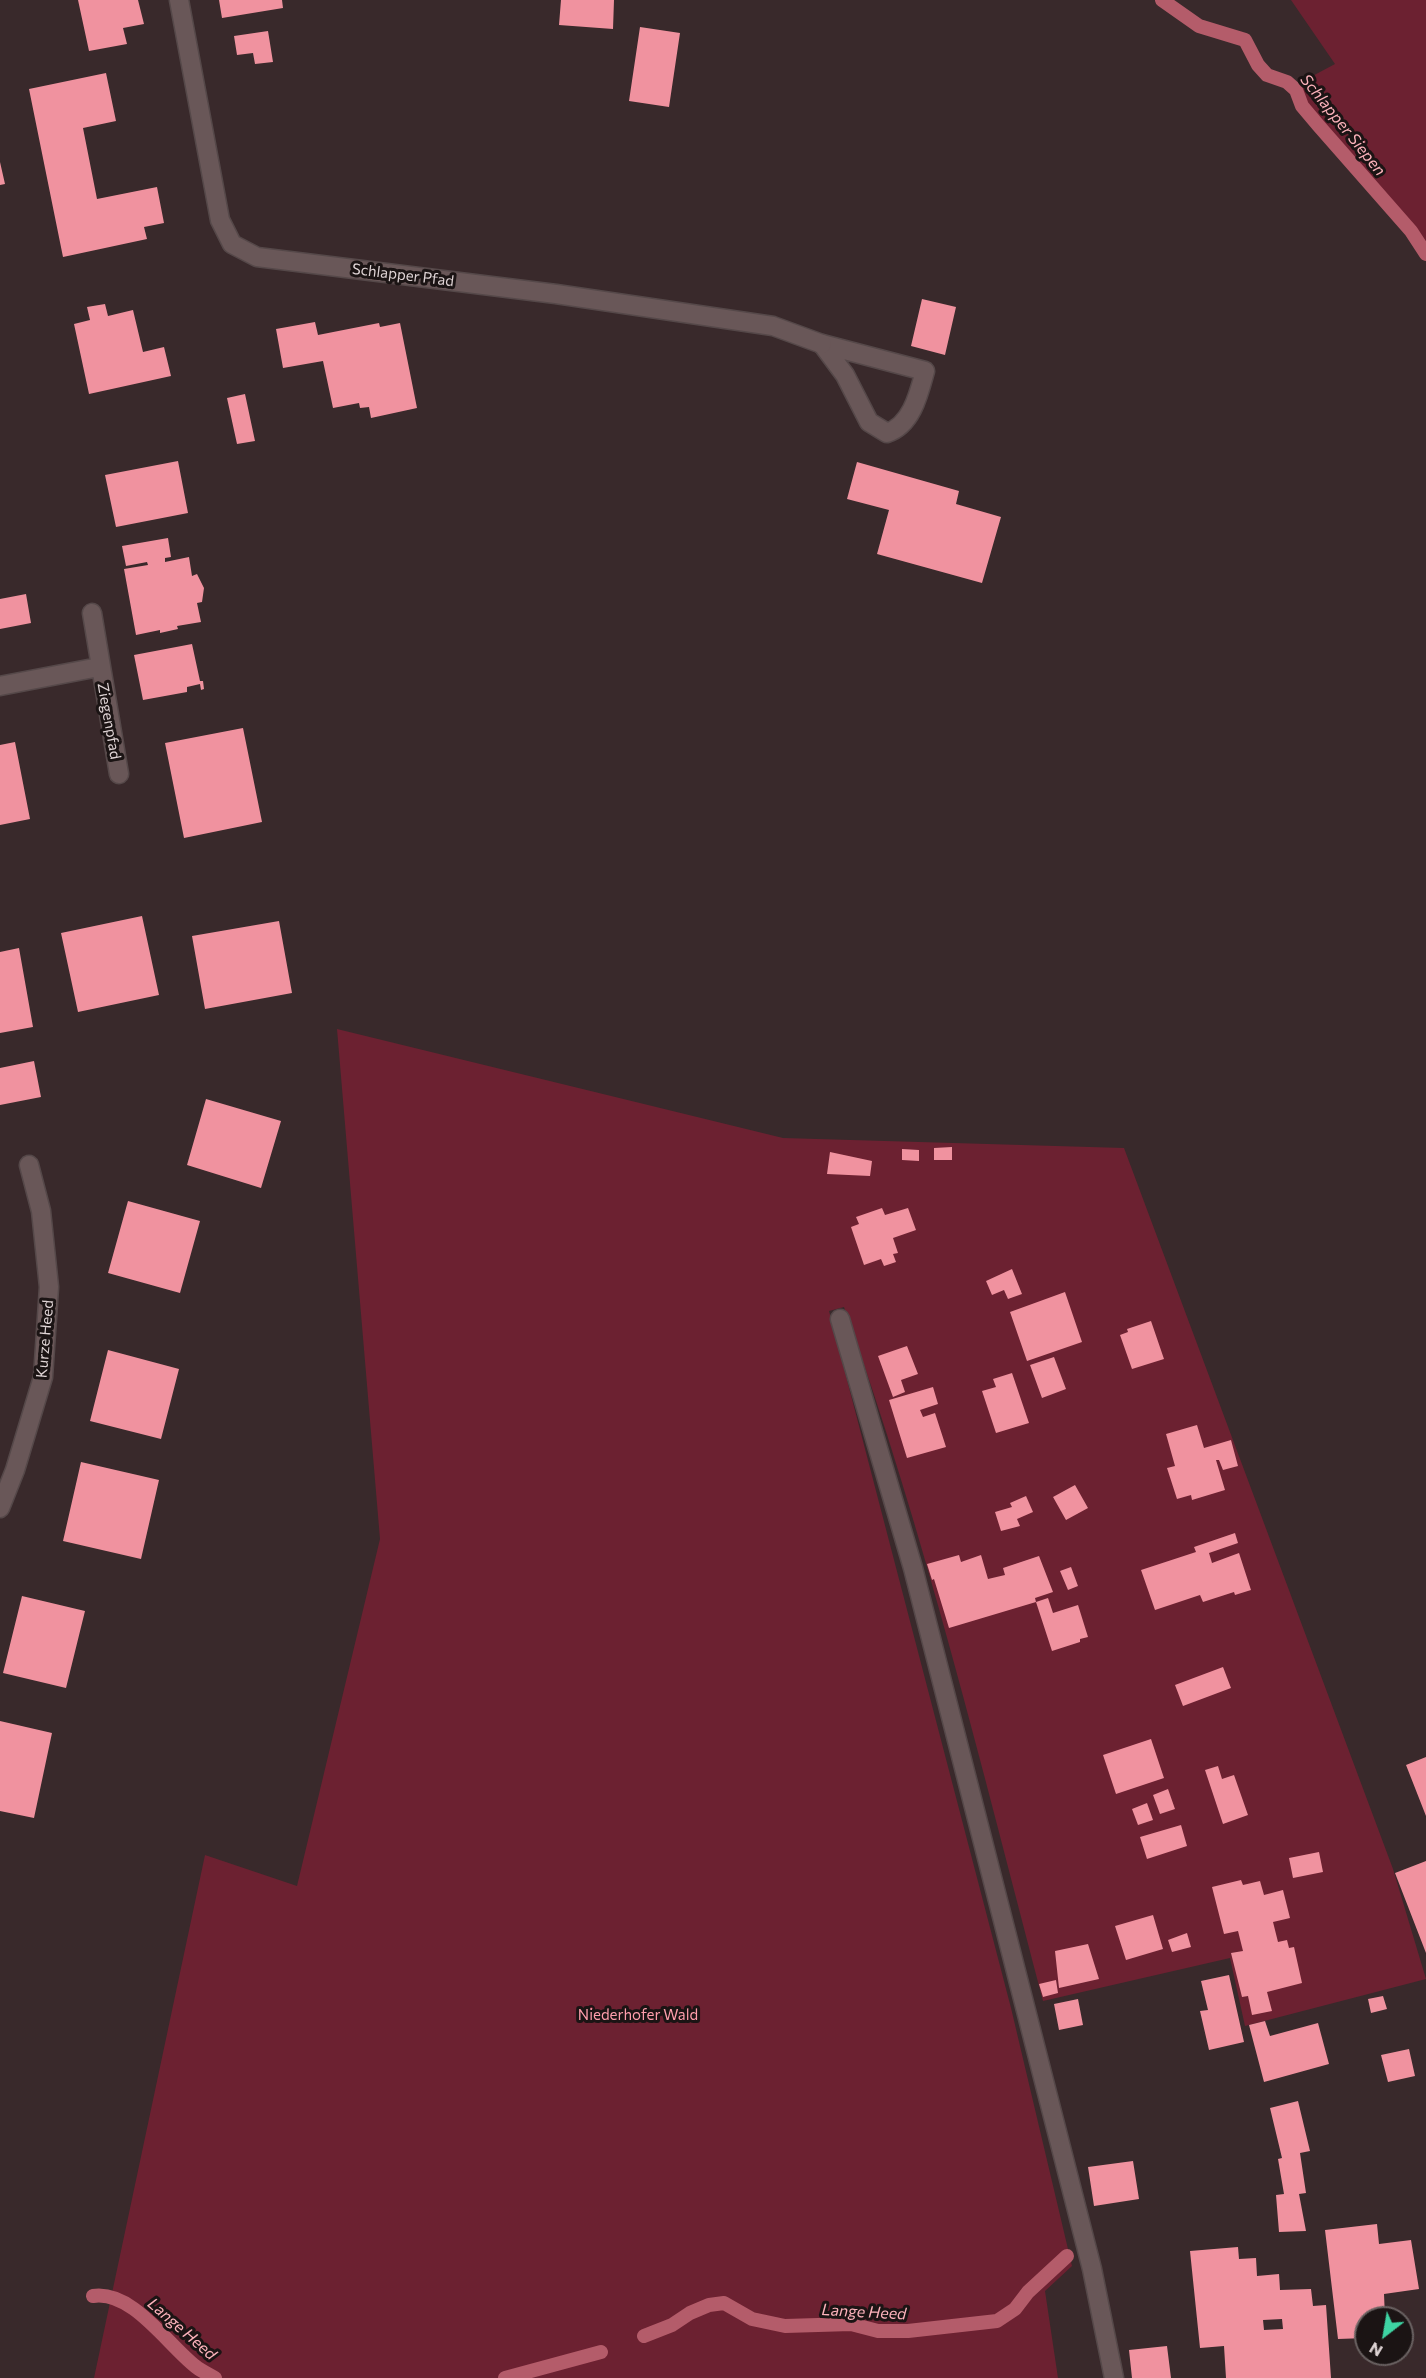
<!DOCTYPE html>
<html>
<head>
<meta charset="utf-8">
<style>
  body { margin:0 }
  #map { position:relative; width:1426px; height:2378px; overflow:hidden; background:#39292b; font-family:Commissioner,sans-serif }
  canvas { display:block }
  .north { position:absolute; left:1354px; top:2306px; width:60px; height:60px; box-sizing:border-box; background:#1b1414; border:2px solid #696161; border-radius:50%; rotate:211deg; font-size:16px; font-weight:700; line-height:24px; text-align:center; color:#dfd4d5 }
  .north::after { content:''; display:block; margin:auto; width:21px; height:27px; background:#3ed4a3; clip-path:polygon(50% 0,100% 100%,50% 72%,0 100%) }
</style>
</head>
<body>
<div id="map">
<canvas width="1426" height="2378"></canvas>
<div class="north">N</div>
</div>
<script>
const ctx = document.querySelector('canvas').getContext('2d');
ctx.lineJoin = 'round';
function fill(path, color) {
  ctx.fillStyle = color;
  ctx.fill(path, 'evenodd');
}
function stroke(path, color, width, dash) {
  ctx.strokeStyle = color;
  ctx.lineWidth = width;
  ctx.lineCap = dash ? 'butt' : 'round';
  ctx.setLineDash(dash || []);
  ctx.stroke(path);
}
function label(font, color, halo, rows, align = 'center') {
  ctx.font = font + ' Commissioner,sans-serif';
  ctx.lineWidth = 6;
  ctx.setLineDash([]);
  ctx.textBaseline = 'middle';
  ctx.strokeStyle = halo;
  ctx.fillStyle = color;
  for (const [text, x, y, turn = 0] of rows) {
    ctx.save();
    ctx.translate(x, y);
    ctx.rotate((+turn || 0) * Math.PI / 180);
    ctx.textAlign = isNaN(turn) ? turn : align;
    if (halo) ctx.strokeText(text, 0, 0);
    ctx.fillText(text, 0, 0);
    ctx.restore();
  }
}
fill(new Path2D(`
  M 1291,0 L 1426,0 L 1426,242 L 1290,88 L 1335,64 Z
  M 337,1029 L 783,1138 L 1124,1148 L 1393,1869 L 1426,1979 L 1245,2026 L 1230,1958 L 1043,2001 C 982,1768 925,1534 844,1307 L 829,1311 L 1011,2008 L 1072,2266 L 1045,2291 L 1058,2378 L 94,2378 L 205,1855 L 297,1886 L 380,1539 Z`), '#6c2131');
stroke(new Path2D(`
  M 1162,0 L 1199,26 L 1245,40 L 1258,65 L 1267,75 L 1287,82 L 1296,90 L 1302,106 L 1318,125 L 1411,231 L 1426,254
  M 93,2296 C 132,2290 167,2344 195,2366 C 201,2371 208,2374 215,2378
  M 644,2336 L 672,2325 L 690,2313 L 709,2305 L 724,2303 L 752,2319 L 785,2326 L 851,2324 L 878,2331 L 908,2331 L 997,2321 L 1015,2309 L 1028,2292 L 1067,2256
  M 505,2378 L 601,2352`), '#b45c6a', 14);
fill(new Path2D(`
  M 78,0 L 138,0 L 144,24 L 123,28 L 127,44 L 89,51 Z
  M 219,0 L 282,0 L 283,8 L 222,18 Z
  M 561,0 L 614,0 L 613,29 L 559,25 Z
  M 640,27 L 680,33 L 669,107 L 629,101 Z
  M 268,31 L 273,62 L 255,64 L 253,53 L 237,55 L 234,36 Z
  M 106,73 L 116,121 L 83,128 L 97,199 L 157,187 L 164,223 L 144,227 L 147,239 L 63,257 L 29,89 Z
  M 0,162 L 5,184 L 0,185 Z
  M 922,299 L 956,307 L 945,355 L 911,346 Z
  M 105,304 L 108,316 L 133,310 L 143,352 L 164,347 L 171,376 L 89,394 L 74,324 L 90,320 L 87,307 Z
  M 315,322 L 318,335 L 379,323 L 380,327 L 400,323 L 417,408 L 371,418 L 369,407 L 360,408 L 359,403 L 333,408 L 323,361 L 283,368 L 276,329 Z
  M 245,394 L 255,441 L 237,444 L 227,398 Z
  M 178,461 L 188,513 L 116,527 L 105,475 Z
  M 857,462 L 959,491 L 956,504 L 1001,517 L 982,583 L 877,554 L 889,510 L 847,499 Z
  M 168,538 L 171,557 L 165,558 L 165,562 L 189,557 L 192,576 L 197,574 L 204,588 L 202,602 L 197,603 L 201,622 L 177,626 L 178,629 L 160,633 L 160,630 L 136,635 L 124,569 L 148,565 L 147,562 L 126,566 L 122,546 Z
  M 26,594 L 31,623 L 0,629 L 0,599 Z
  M 192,644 L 200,681 L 203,681 L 204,689 L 201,690 L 200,684 L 187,687 L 187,692 L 143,700 L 134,655 Z
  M 243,728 L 262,822 L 184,838 L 165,743 Z
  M 15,742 L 30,819 L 0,825 L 0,745 Z
  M 142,916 L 159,995 L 78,1012 L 61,933 Z
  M 279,921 L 292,993 L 205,1009 L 192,936 Z
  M 19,948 L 33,1027 L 0,1033 L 0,952 Z
  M 34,1061 L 41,1097 L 0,1105 L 0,1068 Z
  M 206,1099 L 281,1121 L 261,1188 L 187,1165 Z
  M 952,1147 L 952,1160 L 934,1160 L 934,1148 Z
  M 902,1149 L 919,1150 L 919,1161 L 902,1160 Z
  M 830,1152 L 872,1161 L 870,1176 L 827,1174 Z
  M 128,1201 L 200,1221 L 180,1293 L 108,1273 Z
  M 882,1208 L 885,1215 L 908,1208 L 916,1230 L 893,1238 L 898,1253 L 893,1254 L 896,1262 L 884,1266 L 881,1259 L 864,1265 L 851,1227 L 859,1224 L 856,1217 Z
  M 1012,1269 L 1022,1294 L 1008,1299 L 1004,1290 L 992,1295 L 986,1281 Z
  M 1065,1292 L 1082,1342 L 1027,1361 L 1010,1312 Z
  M 1151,1321 L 1164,1359 L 1132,1369 L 1120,1335 L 1128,1332 L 1127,1329 Z
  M 907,1346 L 918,1374 L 901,1380 L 905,1392 L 893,1397 L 878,1356 Z
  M 108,1350 L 179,1369 L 161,1439 L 90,1421 Z
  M 1054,1357 L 1066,1389 L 1042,1398 L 1030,1365 Z
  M 1012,1373 L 1029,1423 L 996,1433 L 982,1391 L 996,1387 L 993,1379 Z
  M 933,1387 L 938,1404 L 920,1410 L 923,1417 L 935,1413 L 946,1447 L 907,1458 L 889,1400 Z
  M 1197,1425 L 1204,1448 L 1231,1440 L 1238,1466 L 1223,1470 L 1219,1460 L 1216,1460 L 1225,1490 L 1192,1500 L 1191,1495 L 1177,1499 L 1167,1468 L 1175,1466 L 1166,1434 Z
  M 81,1462 L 159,1480 L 141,1559 L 63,1541 Z
  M 1075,1485 L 1088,1508 L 1066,1520 L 1053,1497 Z
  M 1026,1496 L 1033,1512 L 1017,1519 L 1020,1526 L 1001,1531 L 995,1512 L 1012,1507 L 1010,1503 Z
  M 1235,1533 L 1238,1543 L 1209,1553 L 1212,1563 L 1239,1553 L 1251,1590 L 1235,1595 L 1234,1592 L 1203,1602 L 1200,1595 L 1155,1610 L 1141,1570 L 1196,1552 L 1194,1547 Z
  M 959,1555 L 961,1562 L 981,1555 L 988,1579 L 1005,1575 L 1003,1568 L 1039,1556 L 1053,1592 L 1035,1598 L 1036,1602 L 949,1628 L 934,1579 L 932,1580 L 927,1564 Z
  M 1071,1567 L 1078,1586 L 1068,1590 L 1060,1571 Z
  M 22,1596 L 85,1611 L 66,1688 L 3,1673 Z
  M 1048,1598 L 1053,1613 L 1078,1605 L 1088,1637 L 1080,1639 L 1080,1642 L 1052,1651 L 1036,1602 Z
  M 1223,1667 L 1231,1688 L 1183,1706 L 1175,1685 Z
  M 0,1721 L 52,1733 L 34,1818 L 0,1811 Z
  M 1151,1739 L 1164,1778 L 1116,1794 L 1103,1755 Z
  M 1426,1757 L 1426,1816 L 1406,1765 Z
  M 1218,1766 L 1222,1779 L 1234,1775 L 1248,1815 L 1223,1824 L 1205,1770 Z
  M 1168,1789 L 1175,1809 L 1160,1814 L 1153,1795 Z
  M 1147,1803 L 1153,1820 L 1138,1825 L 1132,1809 Z
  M 1181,1825 L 1187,1846 L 1147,1859 L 1140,1837 Z
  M 1319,1852 L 1323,1872 L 1293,1878 L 1289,1858 Z
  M 1426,1861 L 1426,1953 L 1395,1873 Z
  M 1241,1880 L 1243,1885 L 1260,1881 L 1264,1895 L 1283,1890 L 1290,1918 L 1273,1922 L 1278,1942 L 1287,1940 L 1289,1948 L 1294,1947 L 1302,1983 L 1267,1992 L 1272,2011 L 1252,2015 L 1248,1996 L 1242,1997 L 1231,1953 L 1243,1951 L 1238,1931 L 1224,1934 L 1212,1887 Z
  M 1153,1915 L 1163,1949 L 1126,1960 L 1115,1926 Z
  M 1187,1933 L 1191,1947 L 1172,1952 L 1168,1940 Z
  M 1088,1944 L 1099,1979 L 1059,1988 L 1055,1951 Z
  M 1229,1975 L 1244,2042 L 1209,2050 L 1200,2011 L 1208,2010 L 1201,1981 Z
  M 1056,1980 L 1058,1993 L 1043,1997 L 1039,1984 Z
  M 1383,1996 L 1387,2009 L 1371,2013 L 1368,1999 Z
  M 1078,1999 L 1083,2025 L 1059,2030 L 1054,2004 Z
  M 1265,2021 L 1270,2036 L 1318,2023 L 1329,2064 L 1264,2082 L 1249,2025 Z
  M 1409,2049 L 1415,2076 L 1388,2082 L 1381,2055 Z
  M 1298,2101 L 1310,2151 L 1300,2153 L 1306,2193 L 1299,2194 L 1306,2231 L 1279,2232 L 1276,2195 L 1284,2194 L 1278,2159 L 1282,2158 L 1270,2108 Z
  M 1133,2161 L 1139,2199 L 1094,2206 L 1088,2167 Z
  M 1377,2224 L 1379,2244 L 1411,2240 L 1419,2289 L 1384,2294 L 1385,2318 L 1366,2318 L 1366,2338 L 1338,2339 L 1325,2230 Z
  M 1238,2247 L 1239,2259 L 1256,2258 L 1257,2276 L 1279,2274 L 1280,2290 L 1311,2289 L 1313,2306 L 1326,2305 L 1331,2378 L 1226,2378 L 1224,2346 L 1200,2348 L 1190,2251 ZM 1282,2319 L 1283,2329 L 1264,2330 L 1263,2320 Z
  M 1167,2346 L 1171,2378 L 1132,2378 L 1129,2350 Z`), '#f0929f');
const lane = new Path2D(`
  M 822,344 L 925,371 C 919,393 912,425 887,433 L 869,422 L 845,375 Z
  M 840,1319 L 913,1568 L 1092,2269 L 1114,2378`);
const street = new Path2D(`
  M 179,0 L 220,220 L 232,244 L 257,257 L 556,294 L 773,326 L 822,344
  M 92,613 L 119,774
  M 0,686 L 99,667
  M 0,1508 L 15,1470 L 43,1377 L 49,1287 L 41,1211 L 29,1165`);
stroke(lane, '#554849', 21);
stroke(street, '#554849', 21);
stroke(lane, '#695758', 18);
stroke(street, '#695758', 18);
label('15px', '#dfd4d5', '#1b1414', [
  ["Schlapper Pfad",403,275,7],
  ["Ziegenpfad",109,721,80],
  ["Kurze Heed",45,1339,-85]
]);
label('15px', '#ff9eac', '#1b1414', [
  ["Niederhofer Wald",638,2015]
]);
label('italic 16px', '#fcb2bb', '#1b1414', [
  ["Schlapper Siepen",1343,125,51],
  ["Lange Heed",864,2312,3],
  ["Lange Heed",182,2329,41]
]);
</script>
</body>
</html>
